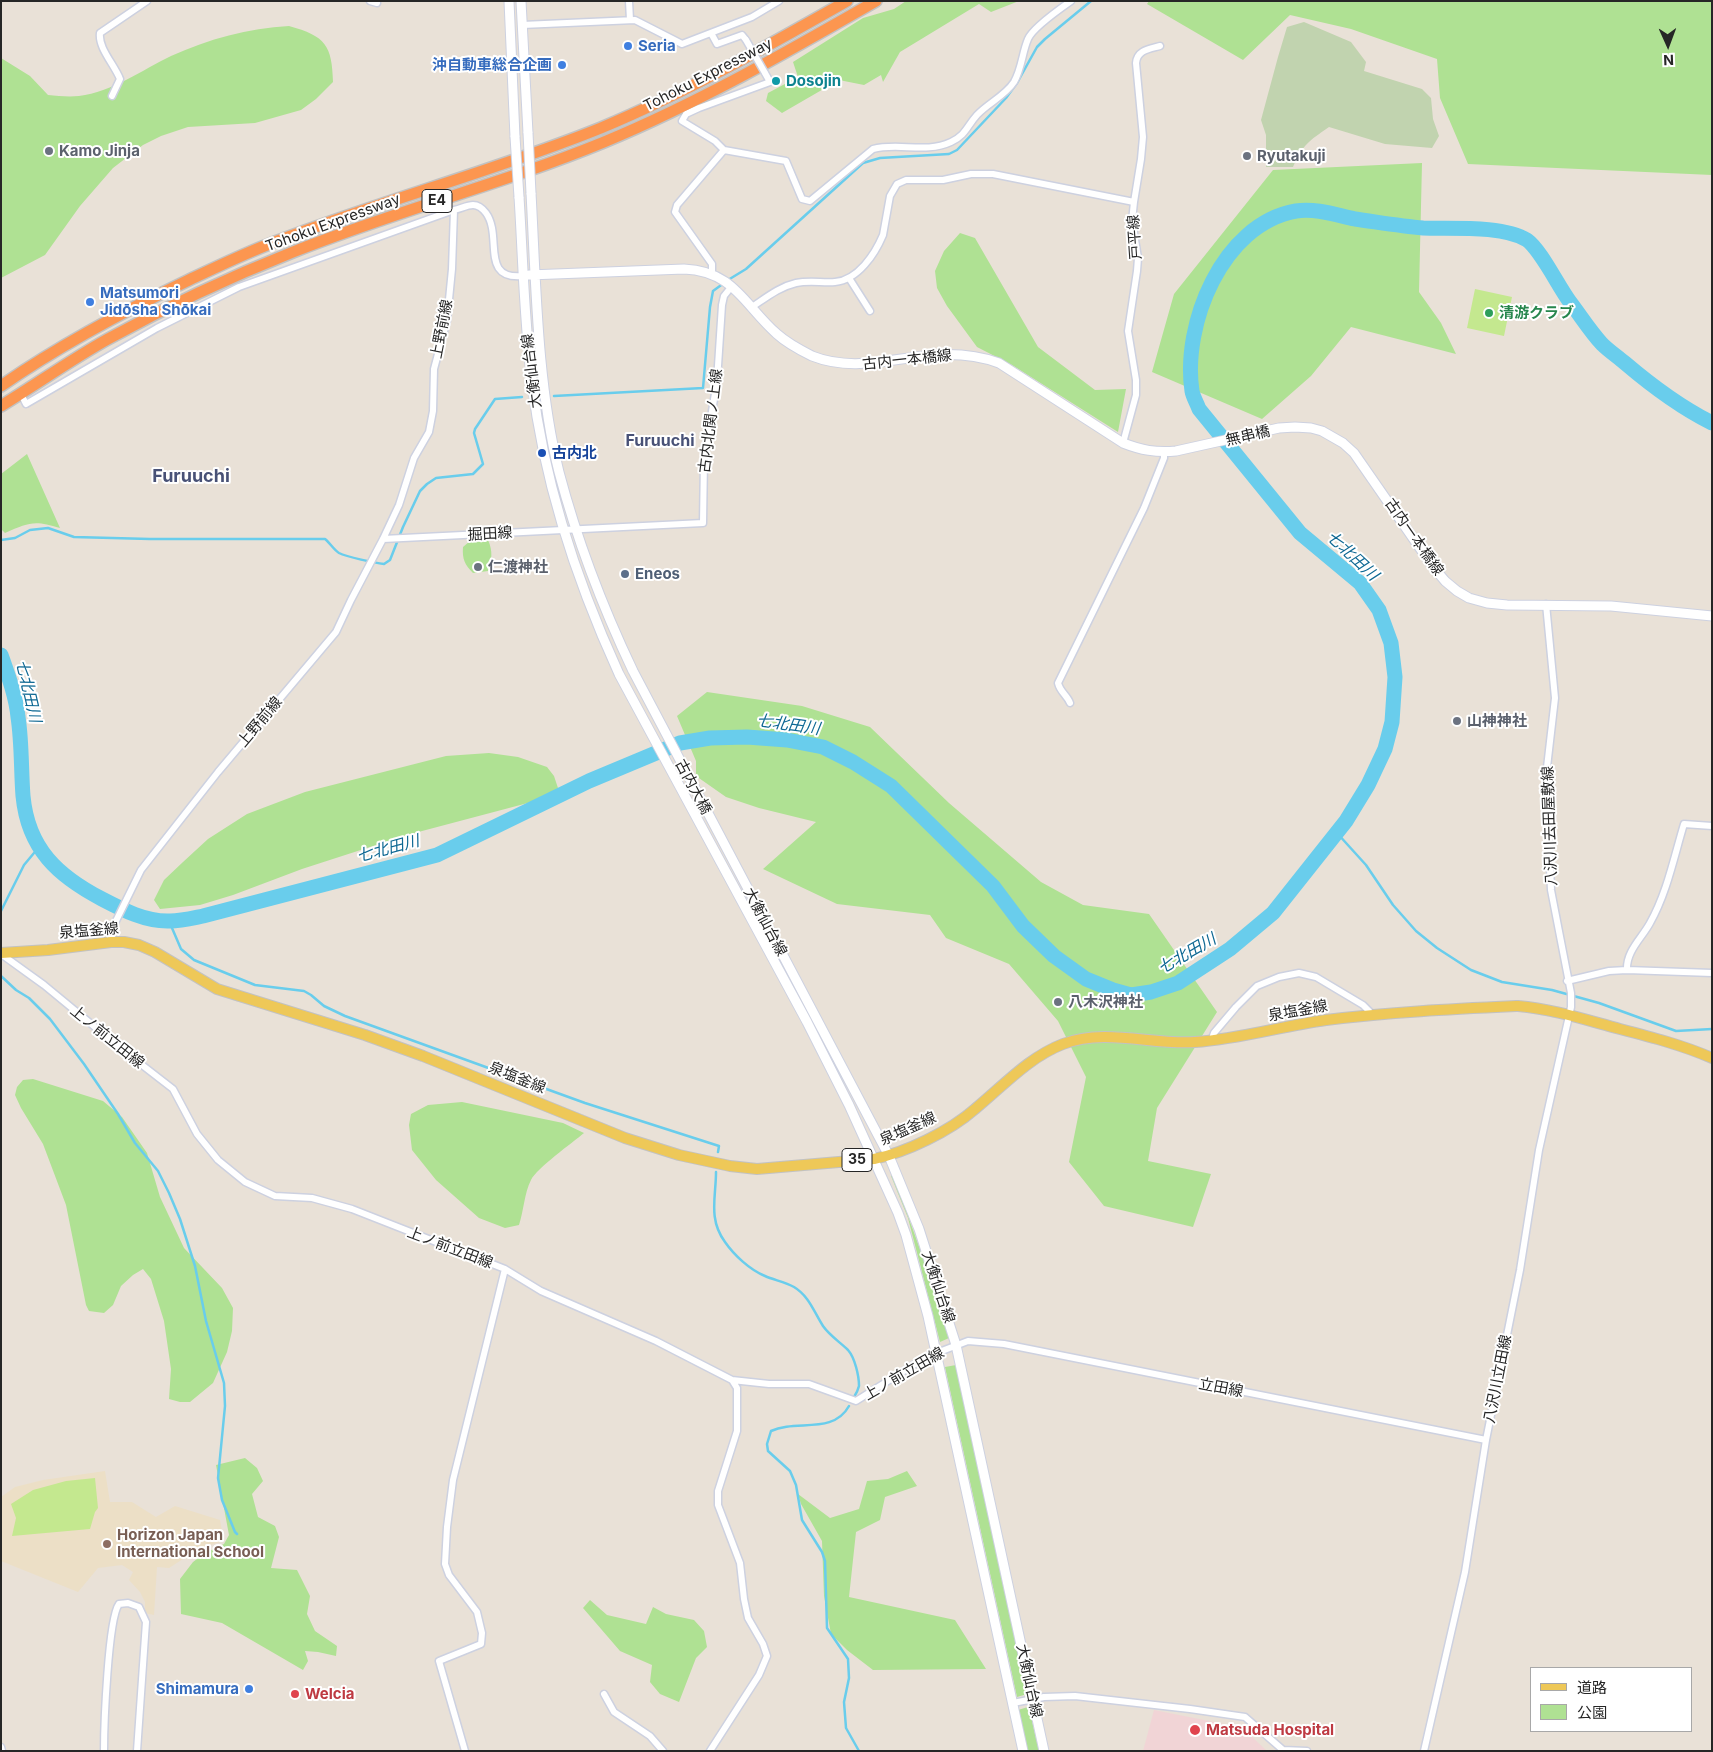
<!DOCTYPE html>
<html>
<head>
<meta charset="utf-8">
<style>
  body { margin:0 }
  #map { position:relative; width:1713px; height:1752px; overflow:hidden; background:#e9e1d7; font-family:Inter,"Noto Sans JP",sans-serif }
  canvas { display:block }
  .frame { position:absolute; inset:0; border:2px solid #262626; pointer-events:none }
  .legend { position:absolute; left:1530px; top:1667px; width:162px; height:65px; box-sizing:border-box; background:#fff; border:1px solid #a8a8a8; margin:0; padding:6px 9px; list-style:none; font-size:15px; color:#262626 }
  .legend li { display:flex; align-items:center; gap:10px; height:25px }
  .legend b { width:25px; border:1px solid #a8a8a8 }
  .north { position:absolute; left:1643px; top:20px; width:50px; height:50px; -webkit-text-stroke:4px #fff; paint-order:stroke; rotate:178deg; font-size:14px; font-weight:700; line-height:20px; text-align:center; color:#262626 }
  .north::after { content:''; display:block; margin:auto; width:18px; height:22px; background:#262626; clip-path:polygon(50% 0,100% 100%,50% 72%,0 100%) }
</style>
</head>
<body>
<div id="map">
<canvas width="1713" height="1752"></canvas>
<div class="frame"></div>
<ul class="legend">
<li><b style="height:6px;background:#eec858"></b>道路</li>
<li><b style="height:14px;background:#afe193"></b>公園</li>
</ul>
<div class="north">N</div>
</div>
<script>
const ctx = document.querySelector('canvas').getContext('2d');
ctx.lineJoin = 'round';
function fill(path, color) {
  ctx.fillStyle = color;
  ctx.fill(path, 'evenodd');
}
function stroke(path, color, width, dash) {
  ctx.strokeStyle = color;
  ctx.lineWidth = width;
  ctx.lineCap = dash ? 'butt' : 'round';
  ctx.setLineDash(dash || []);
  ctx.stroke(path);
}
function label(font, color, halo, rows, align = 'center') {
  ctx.font = font + ' Inter,"Noto Sans JP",sans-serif';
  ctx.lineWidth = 4;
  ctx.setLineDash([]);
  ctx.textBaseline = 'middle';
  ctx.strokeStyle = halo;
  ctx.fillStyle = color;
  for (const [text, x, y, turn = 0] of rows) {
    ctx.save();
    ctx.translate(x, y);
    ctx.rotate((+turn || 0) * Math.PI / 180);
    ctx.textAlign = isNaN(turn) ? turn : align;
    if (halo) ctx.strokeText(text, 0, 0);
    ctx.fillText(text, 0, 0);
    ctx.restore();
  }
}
fill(new Path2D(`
  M 105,1471 L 110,1502 L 132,1502 L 156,1517 L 175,1506 L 220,1520 L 224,1541 L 200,1548 L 169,1568 L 157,1567 L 154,1615 L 145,1613 L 145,1602 L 140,1592 L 129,1580 L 133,1572 L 122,1565 L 98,1568 L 78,1592 L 1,1561 L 1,1497 L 15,1487 L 43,1480 Z`), '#ecdfc6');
fill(new Path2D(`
  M 1154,1710 L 1234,1726 L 1250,1735 L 1267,1751 L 1143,1751 Z`), '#f1d4d6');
fill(new Path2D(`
  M 906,1 L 1019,1 L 991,12 L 979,4 L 900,52 L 883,82 L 881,75 L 864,85 L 839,80 L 782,113 L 766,101 L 768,93 L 798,77 L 793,62 L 863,18 L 894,9 Z
  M 1149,1 L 1712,1 L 1712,175 L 1468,164 L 1440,98 L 1437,59 L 1351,29 L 1290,15 L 1243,60 L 1147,4 Z
  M 289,26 C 326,36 332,46 333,82 L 316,99 L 301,110 L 255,123 L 188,127 L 161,136 L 143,145 L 113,168 L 80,206 L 45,255 L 1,278 L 1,58 L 30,76 L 48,95 C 58,96 69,97 79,96 C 112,92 142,70 171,56 C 209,39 248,28 289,26 Z
  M 1422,163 L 1419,292 L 1441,323 L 1456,354 L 1351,327 L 1311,376 L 1262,419 L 1152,372 L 1174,294 L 1273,170 Z
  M 960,233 L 975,238 L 1038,347 L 1095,390 L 1126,389 L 1118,432 L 1012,365 L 977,347 L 947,306 L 937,288 L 935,271 L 944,251 Z
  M 27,454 L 60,528 C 35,520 29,522 5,533 L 1,529 L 1,474 Z
  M 488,540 C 493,551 492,560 488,571 L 473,573 C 465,565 462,559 463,547 L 470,541 Z
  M 707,692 L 802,706 L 870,727 L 949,803 L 1041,882 L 1083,905 L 1149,914 L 1217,1012 L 1157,1108 L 1148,1161 L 1211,1174 L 1193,1227 L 1104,1206 L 1069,1162 L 1086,1077 L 1058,1021 L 1009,964 L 946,938 L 930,915 L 837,904 L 763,869 L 816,822 L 759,808 L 726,797 L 696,776 L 696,761 L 677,716 Z
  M 489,753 L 518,757 L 547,767 L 554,776 L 559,791 L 558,795 L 407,835 L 302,869 L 233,895 L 200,905 L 160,909 L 154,900 L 164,880 L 183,862 L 208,839 L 247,814 L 305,792 L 446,756 Z
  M 33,1079 L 103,1101 L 122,1117 L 147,1153 L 160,1197 L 184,1248 L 222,1288 L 233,1308 L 232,1331 L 227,1352 L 213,1383 L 190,1402 L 180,1402 L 169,1399 L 171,1369 L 164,1321 L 151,1279 L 143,1269 L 133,1275 L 121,1286 L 113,1305 L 104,1313 L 89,1311 L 86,1305 L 66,1205 L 43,1144 L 21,1108 L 15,1095 L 17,1087 L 23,1080 Z
  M 462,1102 L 563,1123 L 584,1133 C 572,1143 537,1168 531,1180 C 524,1194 524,1210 519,1225 L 505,1228 L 479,1218 L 436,1180 L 412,1150 L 409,1125 L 411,1114 L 428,1105 Z
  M 893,1175 L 939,1301 L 949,1338 L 940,1342 L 908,1218 L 891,1176 Z
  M 956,1365 L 1027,1694 L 1017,1697 L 945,1367 Z
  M 245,1458 L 257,1468 L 263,1481 L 252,1494 L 258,1517 L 275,1526 L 279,1537 L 271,1568 L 297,1570 L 310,1596 L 307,1614 L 315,1631 L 337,1646 L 336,1656 L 318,1652 L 305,1651 L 308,1661 L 303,1670 L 222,1623 L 181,1614 L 180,1579 L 193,1562 L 205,1553 L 224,1544 L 229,1535 L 216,1465 Z
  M 907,1471 L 917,1486 L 885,1497 L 880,1520 L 856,1532 L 849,1597 L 955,1620 L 986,1669 L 873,1670 L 847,1650 L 831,1634 L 824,1596 L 822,1541 L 801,1504 L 798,1494 L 830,1518 L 859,1509 L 867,1481 L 888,1479 Z
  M 590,1600 L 607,1615 L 646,1624 L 653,1607 L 666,1614 L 694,1620 L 704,1631 L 707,1647 L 696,1658 L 679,1702 L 660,1694 L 650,1682 L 652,1665 L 620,1651 L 583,1608 Z
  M 1028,1707 L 1029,1708 L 1039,1751 L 1027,1751 L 1018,1710 Z`), '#afe193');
fill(new Path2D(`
  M 1304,22 L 1351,42 L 1366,62 L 1364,71 L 1422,89 L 1431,98 L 1433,119 L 1439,136 L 1432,148 L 1385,144 L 1329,127 C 1309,141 1303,144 1293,167 L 1266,167 L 1266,135 L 1261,120 L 1278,57 L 1287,27 Z`), '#c1d3af');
fill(new Path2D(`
  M 1475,289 L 1512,297 L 1504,336 L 1467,328 Z
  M 95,1478 L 98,1508 L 95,1512 L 90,1529 L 12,1536 L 16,1518 L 11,1504 L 33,1490 L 66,1481 Z`), '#c4e88f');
stroke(new Path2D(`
  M 728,280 L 746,269 L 863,163 L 880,158 L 949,154 L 957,150 L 1006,98 L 1017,83 L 1037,47 L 1045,39 L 1091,1
  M 554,396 L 703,388 L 710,307 L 713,291 L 724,283
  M 1,540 L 15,538 L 30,530 L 48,528 L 74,537 L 150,539 L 325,539 C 330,543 334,550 339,553 C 347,557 375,563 384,564 L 390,560 L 403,527 L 420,491 L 427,484 L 436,478 L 473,474 L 483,464 L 474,433 L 475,429 L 495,399 L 522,397
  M 1337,833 L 1366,865 L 1393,905 L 1416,931 L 1437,948 L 1471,970 L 1502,982 L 1552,990 L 1599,1003 L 1676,1031 L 1712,1029
  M 1,911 L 24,865 L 39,847
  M 172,921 L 172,928 L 181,949 L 194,960 L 255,985 L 304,991 L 311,995 L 324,1006 L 345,1016 L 585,1103 L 719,1146 L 718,1152
  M 1,976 L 16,990 L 29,998 L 50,1019 L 84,1064 L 118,1114 L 135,1143 L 158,1171 L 169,1193 L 180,1219 L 195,1266 L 206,1321 L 224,1383 L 225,1406 L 218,1478 L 222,1500 L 235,1532 L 237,1534
  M 716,1172 C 716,1197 708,1219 725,1242 C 734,1255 750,1270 765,1276 C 774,1280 785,1282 794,1287 C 809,1296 814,1312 823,1326 C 830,1336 840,1342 848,1350 C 855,1358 859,1376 859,1386 C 858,1390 856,1394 854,1397
  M 849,1406 C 833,1435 796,1419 771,1431 L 767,1444 L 768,1451 L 790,1471 L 796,1485 L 802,1520 L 822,1552 L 825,1561 L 827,1628 L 848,1659 L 849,1678 L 844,1702 L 846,1728 L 859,1751`), '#69cdec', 2.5);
stroke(new Path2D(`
  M 1,655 C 8,675 16,696 18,717 C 22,743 21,770 23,796 C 28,849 58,876 102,899 C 123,910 146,922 170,921 C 181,921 193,918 203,916 L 437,855 L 589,781 L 680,743 L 710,738 L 747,737 L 787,740 L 823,747 L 853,762 L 891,786 L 993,886 L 1023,926 L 1054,956 L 1086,979 L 1113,990 L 1131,995 L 1151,992 L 1178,983 L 1230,949 L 1273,913 L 1346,821 L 1368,785 L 1385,749 L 1392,722 L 1395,677 L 1391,643 L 1379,610 L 1360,583 L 1300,533 L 1199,409 C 1197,403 1193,397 1192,391 C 1182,325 1222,224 1296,211 C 1316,208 1336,215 1355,219 C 1377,222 1401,226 1423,228 C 1451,229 1503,225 1527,240 C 1541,250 1558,286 1570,302 C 1580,315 1590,331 1602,344 C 1609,351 1618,357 1625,363 C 1652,386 1680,407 1712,423`), '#69cdec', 15);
const street = new Path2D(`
  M 370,1 L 377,3
  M 629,1 L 630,20
  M 522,25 L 635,20 L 682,44 L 752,17 L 779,1
  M 711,33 L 717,44 L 742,35 L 746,40
  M 765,73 L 770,82 L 699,108 L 686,114 L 682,121 L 715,141 L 724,150 L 786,161 L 802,199 L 810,201 L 873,149 C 899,142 925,154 951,142 C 966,135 967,126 977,115 C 988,103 1005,96 1014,82 C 1022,68 1022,53 1028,39 C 1032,29 1061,8 1071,1
  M 112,96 L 120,79 C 114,64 98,48 100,33 L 147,1
  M 712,274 L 712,264 L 675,212 L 677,205 L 724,150
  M 849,278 L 870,311
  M 752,307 C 767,297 779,287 796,283 C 810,280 822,283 835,282 C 858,280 875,254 883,235 L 890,196 L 897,184 L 906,180 L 943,180 L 971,174 L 993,174 L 1134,202
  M 22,396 L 26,404 L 157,328 L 239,287 L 454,210
  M 1123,443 L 1136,395 L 1136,380 L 1128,331 L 1137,271 L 1138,258 L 1132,221 L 1134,202 L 1141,159 L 1143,137 L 1136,63 C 1137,50 1149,49 1160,46
  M 383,539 L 703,523 L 704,460 L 717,381 L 722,305 L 724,296 L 732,286
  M 1070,703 C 1067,695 1060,692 1058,683 L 1144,508 L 1164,458 L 1164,452
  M 111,942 L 113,927 L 141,870 L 218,772 L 336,632 L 351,600 L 383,539 L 399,505 L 414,458 L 429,432 L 433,411 L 434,369 L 447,320 L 452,269 L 454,210 C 460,209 467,205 473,205 C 478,205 483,209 486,213 C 503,236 479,281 524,276
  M 1,954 L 44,985 L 124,1051 L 173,1089 L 197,1134 L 218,1160 L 245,1182 L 275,1196 L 312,1198 L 352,1209 L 505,1269 L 541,1291 L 656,1341 L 732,1380 L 769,1384 L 809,1384 L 856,1401 L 926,1357 L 968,1341 L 1004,1344 L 1486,1440
  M 1627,970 C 1626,951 1642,938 1650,923 C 1667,893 1674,857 1684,824 L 1712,826
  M 1567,981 L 1609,971 L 1627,970 L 1712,973
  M 1211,1041 L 1214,1033 L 1236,1007 L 1257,986 L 1279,977 L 1299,973 L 1316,977 L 1363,1005 L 1373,1015
  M 604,1694 L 614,1712 L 650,1736 L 663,1751
  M 1013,1703 L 1044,1697 L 1075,1696 L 1190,1709 L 1245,1717 L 1283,1750 L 1307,1751
  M 1,1747 L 2,1751
  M 104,1751 C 104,1726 108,1619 119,1604 L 128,1603 L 139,1607 L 146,1622 L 137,1751
  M 465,1751 L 439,1661 L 481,1644 L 482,1633 L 477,1612 L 449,1575 L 445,1564 L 447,1527 L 453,1480 L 505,1269
  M 710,1751 L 759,1675 L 767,1656 L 763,1644 L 748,1618 L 744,1599 L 740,1563 L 718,1505 L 718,1491 L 737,1431 L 737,1388 L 732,1380
  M 1424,1751 L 1465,1572 L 1486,1440 L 1520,1270 L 1539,1150 L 1571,1007 L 1571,993 L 1551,890 L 1546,776 L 1555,698 L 1546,604`);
const secondary = new Path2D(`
  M 509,1 L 515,137
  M 521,1 L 528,133
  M 531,193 C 536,284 537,384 559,472 C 577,540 603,608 633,671 L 889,1156 L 919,1229 L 956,1345 L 1044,1751
  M 519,197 C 523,259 524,321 532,382 C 544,483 577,582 619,674 L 807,1022 L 849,1105 L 898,1213 L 906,1235 L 928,1316 L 1023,1751
  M 529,275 L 684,269 C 734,271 744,305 777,334 C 787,343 800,350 812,356 C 850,371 886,360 924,356 C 950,353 974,354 999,363 L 1123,443 C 1141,450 1156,453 1176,451 L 1279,428 L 1295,427 L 1311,428 L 1322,431 L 1343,443 L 1354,453 L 1431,564 L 1445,581 L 1457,591 L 1469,598 L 1487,603 L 1507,605 L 1611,606 L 1712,616`);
const primary = new Path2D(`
  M 1,953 L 48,950 L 111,942 L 124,942 L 139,945 L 155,952 L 217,989 L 365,1035 L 423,1056 L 625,1138 L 679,1155 L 730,1166 L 757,1169 L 874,1159 C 907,1152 950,1131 975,1109 C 1003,1086 1029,1057 1063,1044 C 1106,1028 1151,1045 1195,1042 C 1239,1039 1282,1026 1326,1020 C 1389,1012 1454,1009 1518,1006 C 1553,1009 1586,1020 1620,1029 C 1651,1037 1682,1045 1712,1058`);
const highway = new Path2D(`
  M 1,386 C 60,345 124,311 189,280 C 219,266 251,250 283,239 C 388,199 497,170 601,128 C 687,92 766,47 847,1
  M 1,406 C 37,384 72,359 108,339 C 168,306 230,277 293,252 C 395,211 502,184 604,142 C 698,103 787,52 876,1`);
stroke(street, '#cdd1e0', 9);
stroke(secondary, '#cdd1e0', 11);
stroke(primary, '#c2c2c2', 12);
stroke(highway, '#c2c2c2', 14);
stroke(street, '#fff', 6);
stroke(secondary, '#fff', 9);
stroke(primary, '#eec858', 10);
stroke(highway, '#fc9650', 11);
const streetBridge = new Path2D(`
  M 746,40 L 765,73`);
const secondaryBridge = new Path2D(`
  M 528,133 L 531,193
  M 515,137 L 519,197`);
stroke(streetBridge, '#cdd1e0', 9, []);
stroke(secondaryBridge, '#cdd1e0', 11, []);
stroke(streetBridge, '#fff', 6);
stroke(secondaryBridge, '#fff', 9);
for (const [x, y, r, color] of [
  [628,46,5,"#3f7fe0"],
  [562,65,5,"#3f7fe0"],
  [776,81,5,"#0f9aa8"],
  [49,151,5,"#6b7280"],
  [1247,156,5,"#6b7280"],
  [90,302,5,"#3f7fe0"],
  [1489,313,5,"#2e9e5b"],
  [542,453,5,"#1a4fb4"],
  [478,567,5,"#6b7280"],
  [625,574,5,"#5c6f8a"],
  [1457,721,5,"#6b7280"],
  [1058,1002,5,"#6b7280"],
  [107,1544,5,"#8d6e63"],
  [249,1689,5,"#3f7fe0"],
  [295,1694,5,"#e0444e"],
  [1195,1730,6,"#e0444e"]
]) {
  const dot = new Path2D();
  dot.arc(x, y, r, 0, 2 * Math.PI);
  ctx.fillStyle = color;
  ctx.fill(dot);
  stroke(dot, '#fff', 2);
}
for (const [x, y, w] of [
  [437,201,30],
  [857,1160,30]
]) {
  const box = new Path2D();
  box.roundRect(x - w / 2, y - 11.5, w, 23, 4);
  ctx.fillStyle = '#fff';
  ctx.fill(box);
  stroke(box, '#262626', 1);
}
label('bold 14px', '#262626', null, [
  ["E4",437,201],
  ["35",857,1160]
]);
label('bold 15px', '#366cbe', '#fff', [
  ["Seria",638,46],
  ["沖自動車総合企画",552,65,"right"],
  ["Matsumori",100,293],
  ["Jidōsha Shōkai",100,310],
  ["Shimamura",239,1689,"right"]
], 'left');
label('15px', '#262626', '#fff', [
  ["Tohoku Expressway",708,75,-27],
  ["Tohoku Expressway",333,223,-20],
  ["戸平線",1135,237,-94],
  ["上野前線",442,329,-79],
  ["古内一本橋線",907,360,-6],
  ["大衡仙台線",532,371,-97],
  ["古内北関ノ上線",711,421,-83],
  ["無串橋",1248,436,-13],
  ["掘田線",490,534,-3],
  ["古内一本橋線",1414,537,55],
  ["上野前線",260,722,-50],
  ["古内大橋",693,787,62],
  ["八沢川去田屋敷線",1550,826,-92],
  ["大衡仙台線",765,922,62],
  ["泉塩釜線",89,931,-5],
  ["泉塩釜線",1298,1011,-10],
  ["上ノ前立田線",107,1037,39],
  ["泉塩釜線",517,1078,22],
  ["泉塩釜線",908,1129,-24],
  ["上ノ前立田線",450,1248,21],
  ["大衡仙台線",938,1287,72],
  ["上ノ前立田線",904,1374,-30],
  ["八沢川立田線",1498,1379,-79],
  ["立田線",1221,1388,11],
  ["大衡仙台線",1029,1681,78]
]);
label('bold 15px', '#0d838f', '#fff', [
  ["Dosojin",786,81]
], 'left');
label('bold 15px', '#5b616d', '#fff', [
  ["Kamo Jinja",59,151],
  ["Ryutakuji",1257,156],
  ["仁渡神社",488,567],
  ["山神神社",1467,721],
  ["八木沢神社",1068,1002]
], 'left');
label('bold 15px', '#27864d', '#fff', [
  ["清游クラブ",1499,313]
], 'left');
label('bold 15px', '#164399', '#fff', [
  ["古内北",552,453]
], 'left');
label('bold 15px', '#4e5e75', '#fff', [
  ["Eneos",635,574]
], 'left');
label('bold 15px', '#785e54', '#fff', [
  ["Horizon Japan",117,1535],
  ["International School",117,1552]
], 'left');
label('bold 15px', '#be3a42', '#fff', [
  ["Welcia",305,1694],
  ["Matsuda Hospital",1206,1730]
], 'left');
label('bold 16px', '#485176', '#fff', [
  ["Furuuchi",660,441]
]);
label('italic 16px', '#0e6893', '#fff', [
  ["七北田川",1352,556,43],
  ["七北田川",28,691,77],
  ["七北田川",788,725,8],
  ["七北田川",388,849,-15],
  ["七北田川",1187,954,-30]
]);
label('bold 18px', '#485176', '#fff', [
  ["Furuuchi",191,477]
]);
</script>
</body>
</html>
